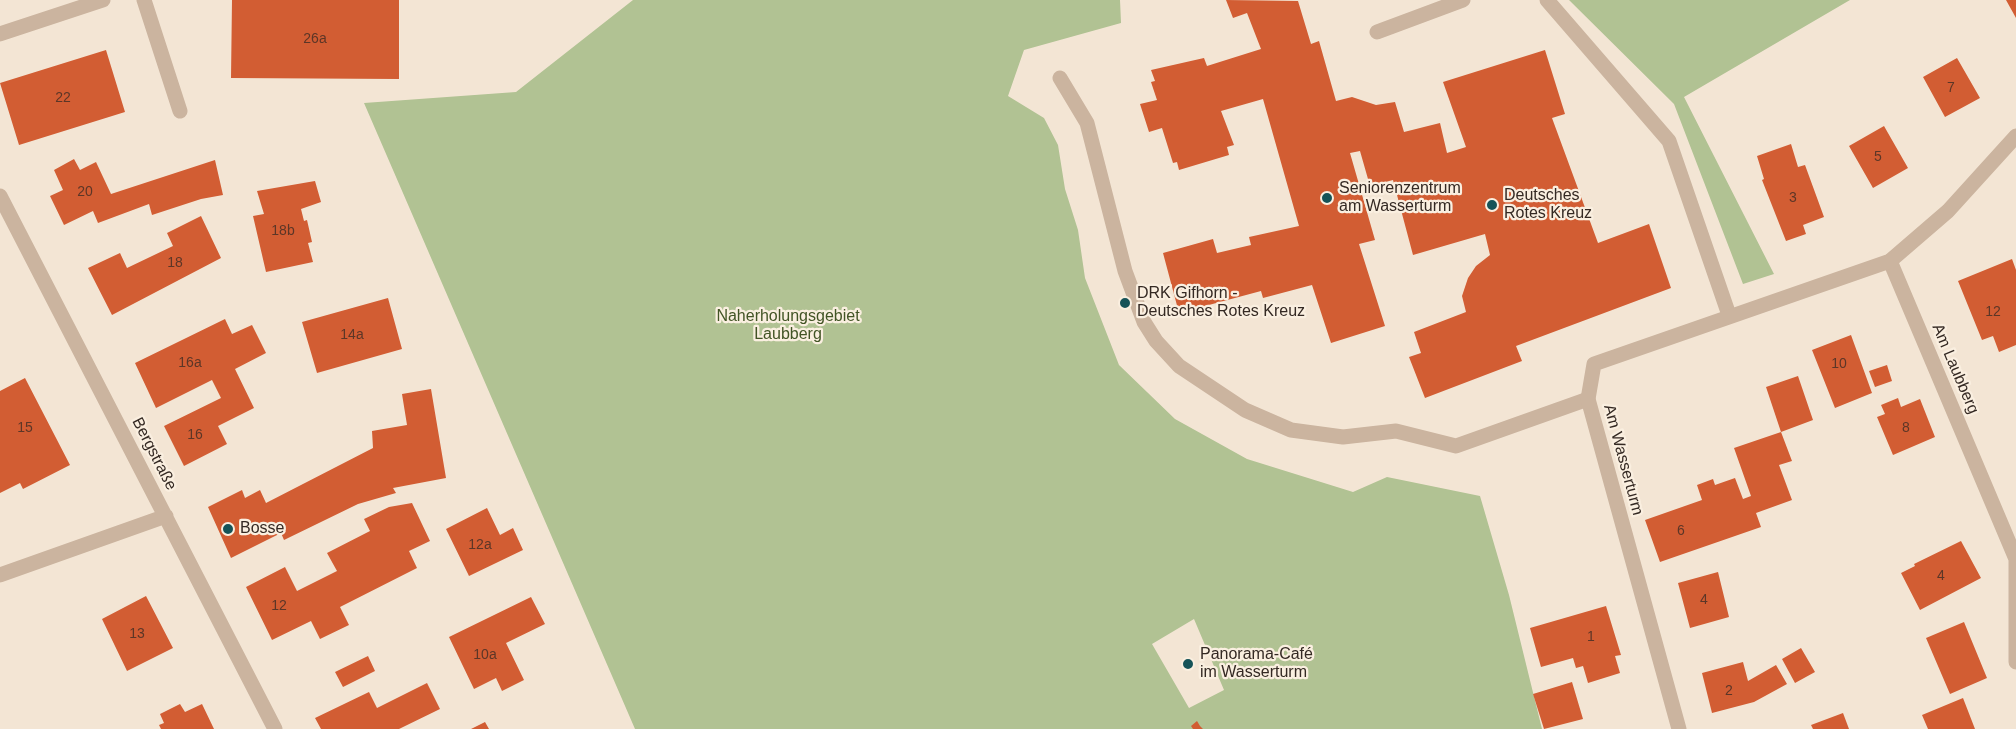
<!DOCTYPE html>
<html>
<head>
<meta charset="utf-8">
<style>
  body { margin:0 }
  canvas { display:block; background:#f3e5d4 }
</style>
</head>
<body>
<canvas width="2016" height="729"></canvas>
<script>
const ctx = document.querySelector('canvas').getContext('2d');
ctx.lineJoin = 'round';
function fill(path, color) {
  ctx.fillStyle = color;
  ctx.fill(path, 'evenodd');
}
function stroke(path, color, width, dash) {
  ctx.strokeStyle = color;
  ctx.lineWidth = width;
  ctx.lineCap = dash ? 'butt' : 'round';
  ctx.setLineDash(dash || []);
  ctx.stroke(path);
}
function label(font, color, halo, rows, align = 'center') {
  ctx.font = font + ' Arial,sans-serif';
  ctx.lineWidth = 4.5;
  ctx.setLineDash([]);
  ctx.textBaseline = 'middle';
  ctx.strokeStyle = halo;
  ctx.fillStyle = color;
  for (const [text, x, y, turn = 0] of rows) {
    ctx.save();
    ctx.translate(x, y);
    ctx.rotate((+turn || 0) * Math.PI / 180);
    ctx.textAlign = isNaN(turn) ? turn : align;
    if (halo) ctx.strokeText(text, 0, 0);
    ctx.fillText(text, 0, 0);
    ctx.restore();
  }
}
fill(new Path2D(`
  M 633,0 L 1120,0 L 1121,23 L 1024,50 L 1008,96 L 1044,118 L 1058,145 L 1065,189 L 1078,230 L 1085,278 L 1119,365 L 1175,419 L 1247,459 L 1353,492 L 1387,477 L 1480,496 L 1509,595 L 1542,729 L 635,729 L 364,103 L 516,92 ZM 1194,619 L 1224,690 L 1189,708 L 1152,644 Z
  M 1569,0 L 1850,0 L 1684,97 L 1774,274 L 1743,284 L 1674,104 Z`), '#b1c293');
fill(new Path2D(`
  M 232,0 L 399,0 L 399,79 L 231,78 Z
  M 1226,0 L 1298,1 L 1311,44 L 1319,41 L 1336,101 L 1352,97 L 1376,105 L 1395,102 L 1404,132 L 1440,123 L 1447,153 L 1466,147 L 1443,82 L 1545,50 L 1565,114 L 1552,118 L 1598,243 L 1649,224 L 1671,288 L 1516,346 L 1522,361 L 1425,398 L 1409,357 L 1421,353 L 1414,332 L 1466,312 L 1462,296 L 1468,278 L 1476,266 L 1490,255 L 1485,234 L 1413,255 L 1393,180 L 1370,186 L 1360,151 L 1350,153 L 1375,240 L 1359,244 L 1385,326 L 1331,343 L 1312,285 L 1263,298 L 1261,291 L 1179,313 L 1163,253 L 1213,239 L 1217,253 L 1251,245 L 1249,237 L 1299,226 L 1263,99 L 1221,111 L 1234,145 L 1227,147 L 1229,155 L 1179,170 L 1177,162 L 1173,163 L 1162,128 L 1149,132 L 1140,104 L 1157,100 L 1151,82 L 1155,81 L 1151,70 L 1204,58 L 1207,66 L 1261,49 L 1247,13 L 1233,18 Z
  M 2006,0 L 2016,0 L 2016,18 Z
  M 106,50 L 125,112 L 19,145 L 0,83 Z
  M 1957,58 L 1980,98 L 1945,117 L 1923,77 Z
  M 1884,126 L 1908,168 L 1873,188 L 1849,146 Z
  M 1791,144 L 1798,167 L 1805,165 L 1824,217 L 1803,225 L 1806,234 L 1786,241 L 1762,180 L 1764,179 L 1757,156 Z
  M 74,159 L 80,170 L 96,162 L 111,194 L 215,160 L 223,195 L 201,199 L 152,215 L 149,204 L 98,223 L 93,211 L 64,225 L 50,196 L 63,190 L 54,170 Z
  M 315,181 L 321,202 L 301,209 L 304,221 L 307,220 L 312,242 L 308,243 L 313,262 L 266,272 L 253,216 L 264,214 L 257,191 Z
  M 201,216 L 221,258 L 112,315 L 88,268 L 120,253 L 127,268 L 173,246 L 167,233 Z
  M 2012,259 L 2016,270 L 2016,345 L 1999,352 L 1993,336 L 1982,340 L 1958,281 Z
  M 388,298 L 402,349 L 317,373 L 302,322 Z
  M 225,319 L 232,334 L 252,325 L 266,353 L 235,369 L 254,408 L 218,426 L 227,444 L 184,466 L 164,426 L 221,398 L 212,380 L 156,408 L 135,363 Z
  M 1851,335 L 1872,393 L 1835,408 L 1812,350 Z
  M 1887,365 L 1892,381 L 1875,387 L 1869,371 Z
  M 1798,376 L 1813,420 L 1781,432 L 1766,387 Z
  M 25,378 L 70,465 L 23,489 L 20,483 L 0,493 L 0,391 Z
  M 431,389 L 446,478 L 393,488 L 396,493 L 358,504 L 284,540 L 281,533 L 231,558 L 208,507 L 242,490 L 245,498 L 260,490 L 266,503 L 373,448 L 372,431 L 407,425 L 402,394 Z
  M 1898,398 L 1901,407 L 1920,399 L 1935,437 L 1893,455 L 1877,417 L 1885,414 L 1881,405 Z
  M 1781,432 L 1792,461 L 1779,465 L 1792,500 L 1756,513 L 1761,527 L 1660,562 L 1645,520 L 1702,500 L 1697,485 L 1713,479 L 1715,485 L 1735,478 L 1743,499 L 1751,496 L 1734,448 Z
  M 412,503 L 430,541 L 409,551 L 417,568 L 340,607 L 349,625 L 320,639 L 311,621 L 272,640 L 246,587 L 285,567 L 297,591 L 337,571 L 327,553 L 370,531 L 364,519 L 389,507 Z
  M 487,508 L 500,535 L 513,528 L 523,550 L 469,576 L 446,529 Z
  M 1961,541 L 1981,578 L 1920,610 L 1901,573 L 1915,566 L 1914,564 Z
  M 1718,572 L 1729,617 L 1690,628 L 1678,583 Z
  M 146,596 L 173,648 L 127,671 L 102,619 Z
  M 531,597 L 545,624 L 506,643 L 524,680 L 502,691 L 496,678 L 474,689 L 449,637 Z
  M 1606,606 L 1621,655 L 1615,656 L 1620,673 L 1588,683 L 1583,666 L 1576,668 L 1573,658 L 1541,667 L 1530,628 Z
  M 1964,622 L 1987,678 L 1950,694 L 1926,638 Z
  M 1801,648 L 1815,672 L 1795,683 L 1782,659 Z
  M 368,656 L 375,671 L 343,687 L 335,672 Z
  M 1743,662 L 1748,681 L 1776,665 L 1787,684 L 1754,702 L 1712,713 L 1702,673 Z
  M 1572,682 L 1583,719 L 1544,729 L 1533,694 Z
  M 427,683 L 440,709 L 399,729 L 321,729 L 315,718 L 369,692 L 377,708 Z
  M 1963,698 L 1975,729 L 1928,729 L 1922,715 Z
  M 180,704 L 185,712 L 202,704 L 214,729 L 161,729 L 159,725 L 164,723 L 160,714 Z
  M 1843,713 L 1849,729 L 1813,729 L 1811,725 Z
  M 1197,721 L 1200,726 L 1203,729 L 1193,729 L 1191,726 Z
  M 485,722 L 489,729 L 471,729 Z`), '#d25d33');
stroke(new Path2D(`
  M 144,0 L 180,111
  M 1547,0 L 1669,141 L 1729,315
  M 1377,32 L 1463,0
  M 0,34 L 103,0
  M 1060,78 L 1087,123 L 1125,271 L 1144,322 L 1156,341 L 1179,366 L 1245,410 L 1291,430 L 1343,437 L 1396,431 L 1456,446 L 1588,399
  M 1890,261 L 2016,559 L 2016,662`), '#cbb49f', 15);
stroke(new Path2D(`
  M 0,196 L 275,729
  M 0,575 L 166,516
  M 1679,729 L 1588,399 L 1594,364 L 1890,261 L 1948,211 L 2016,136`), '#cbb49f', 15);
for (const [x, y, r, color] of [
  [1327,198,6,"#165358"],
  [1492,205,6,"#165358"],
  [1125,303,6,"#165358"],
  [228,529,6,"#165358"],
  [1188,664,6,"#165358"]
]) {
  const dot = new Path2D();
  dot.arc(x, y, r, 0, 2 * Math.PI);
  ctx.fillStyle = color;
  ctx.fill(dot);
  stroke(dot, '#faefe0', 2);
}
label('14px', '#5c3627', null, [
  ["26a",315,39],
  ["7",1951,88],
  ["22",63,98],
  ["5",1878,157],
  ["20",85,192],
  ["3",1793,198],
  ["18b",283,231],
  ["18",175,263],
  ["12",1993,312],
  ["14a",352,335],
  ["16a",190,363],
  ["10",1839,364],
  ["15",25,428],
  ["8",1906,428],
  ["16",195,435],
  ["6",1681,531],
  ["12a",480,545],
  ["4",1941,576],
  ["4",1704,600],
  ["12",279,606],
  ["13",137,634],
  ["1",1591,637],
  ["10a",485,655],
  ["2",1729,691]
]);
label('16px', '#342923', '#faefe0', [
  ["Seniorenzentrum",1339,189],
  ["am Wasserturm",1339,207],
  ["Deutsches",1504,196],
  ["Rotes Kreuz",1504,214],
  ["DRK Gifhorn -",1137,294],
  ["Deutsches Rotes Kreuz",1137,312],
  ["Bosse",240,529],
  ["Panorama-Café",1200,655],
  ["im Wasserturm",1200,673]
], 'left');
label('16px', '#425425', '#faefe0', [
  ["Naherholungsgebiet",788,317],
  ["Laubberg",788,335]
]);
label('16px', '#342923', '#faefe0', [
  ["Am Laubberg",1955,369,67],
  ["Bergstraße",154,454,63],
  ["Am Wasserturm",1623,460,75]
]);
</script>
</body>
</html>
